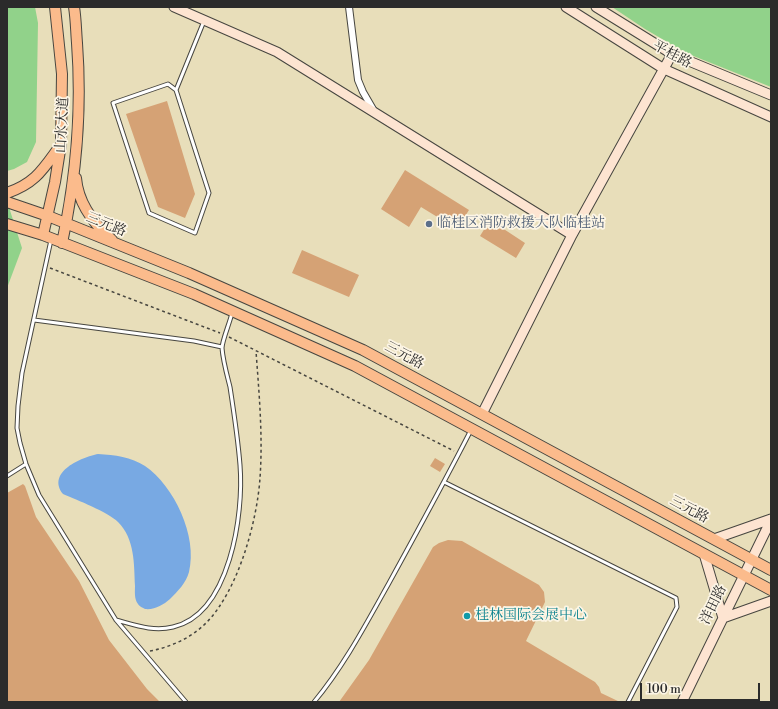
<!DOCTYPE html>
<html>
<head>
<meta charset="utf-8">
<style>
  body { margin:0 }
  #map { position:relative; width:778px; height:709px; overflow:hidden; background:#e8deba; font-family:"Libre Bodoni",serif }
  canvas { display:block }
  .frame { position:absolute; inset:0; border:8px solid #2b2b2b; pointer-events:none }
  .scale { position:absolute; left:640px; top:683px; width:120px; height:18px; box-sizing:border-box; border:2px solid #2b2b2b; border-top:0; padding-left:5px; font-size:12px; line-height:14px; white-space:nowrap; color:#2b2b2b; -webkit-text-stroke:3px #fcf5e5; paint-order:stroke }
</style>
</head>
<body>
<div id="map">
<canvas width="778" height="709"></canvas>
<div class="frame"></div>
<div class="scale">100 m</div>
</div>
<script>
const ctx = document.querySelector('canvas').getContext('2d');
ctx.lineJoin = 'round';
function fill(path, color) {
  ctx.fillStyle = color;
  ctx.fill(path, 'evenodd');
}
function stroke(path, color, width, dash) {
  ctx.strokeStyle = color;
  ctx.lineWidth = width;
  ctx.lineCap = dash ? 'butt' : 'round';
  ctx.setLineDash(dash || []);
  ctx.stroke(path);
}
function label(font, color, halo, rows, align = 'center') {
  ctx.font = font + ' "Libre Bodoni","Noto Serif SC",serif';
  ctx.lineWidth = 3.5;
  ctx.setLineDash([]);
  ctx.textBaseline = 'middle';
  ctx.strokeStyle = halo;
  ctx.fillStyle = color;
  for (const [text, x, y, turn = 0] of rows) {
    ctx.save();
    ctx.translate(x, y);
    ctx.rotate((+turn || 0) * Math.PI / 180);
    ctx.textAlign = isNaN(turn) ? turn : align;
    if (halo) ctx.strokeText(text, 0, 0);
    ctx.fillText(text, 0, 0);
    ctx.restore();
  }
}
fill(new Path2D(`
  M 7,7 L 35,7 L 38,23 L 36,142 L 27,162 L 14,169 L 7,171 Z
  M 612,7 L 771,7 L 771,87 L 686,53 L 645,29 Z
  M 7,201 L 22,248 L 7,288 Z`), '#91d28a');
fill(new Path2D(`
  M 98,454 C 115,455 131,457 145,466 C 174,486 198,536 189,572 C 186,583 178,591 170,599 C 163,605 155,610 145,609 C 143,608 139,606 138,604 C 134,599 135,591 135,586 C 134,564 135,539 118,522 C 108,512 77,500 63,494 C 46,472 82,457 98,454 Z`), '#78a9e3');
fill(new Path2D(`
  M 167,101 L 195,194 L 185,218 L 158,207 L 126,114 Z
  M 405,170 L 469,210 L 457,229 L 421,207 L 409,227 L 381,209 Z
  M 490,220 L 525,243 L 516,258 L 480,236 Z
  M 302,250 L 359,275 L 349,297 L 292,273 Z
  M 435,458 L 445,464 L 440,472 L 430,466 Z
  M 23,484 L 25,486 L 36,517 L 79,581 L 109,640 L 147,689 L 160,702 L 7,702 L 7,493 Z
  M 448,540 L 462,541 L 539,585 L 544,592 L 545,602 L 526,641 L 595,682 L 599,687 L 601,693 L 620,702 L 339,702 L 369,660 L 433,547 L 439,543 Z`), '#d5a275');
const lane = new Path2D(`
  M 176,90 L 209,193 L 195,233 L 149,213 L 113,103 L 168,84 L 176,90 L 204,21
  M 51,240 L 22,373 L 18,406 L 17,428 L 20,443 L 26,464 L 39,495 L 116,620 L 186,702
  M 34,320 L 194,341 L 222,347
  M 7,476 L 26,464
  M 444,482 L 676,598 L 677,607 L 628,702
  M 116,620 C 135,625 153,632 173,627 C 230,614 244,514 240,465 C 238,439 234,413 230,387 C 227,375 223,361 222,348 C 222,341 230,322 232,313
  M 314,702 C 344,666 366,624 389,583 C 417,532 445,481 471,430`);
const street = new Path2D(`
  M 349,7 L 358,80 L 363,92 L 374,111`);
const secondary = new Path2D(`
  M 174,7 L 277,52 L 572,235
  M 566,7 L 664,69 L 771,117
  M 596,7 L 672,54 L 771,95
  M 482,414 L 572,235 L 672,54
  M 714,539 L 771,519
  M 704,554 L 723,618 L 771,601
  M 682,702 L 771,520`);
const primary = new Path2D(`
  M 76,178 C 78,203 94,224 112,240
  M 7,193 C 36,183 43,169 60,146
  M 7,202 L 48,216 L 189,273 L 363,350 L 771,570
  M 7,224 L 43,235 L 194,294 L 355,366 L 771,590
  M 43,235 L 55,182 L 61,144 L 62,74 L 55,7
  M 62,243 C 76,178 82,110 77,43 C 76,31 76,19 74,7`);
stroke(lane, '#474640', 5);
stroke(street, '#474640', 8);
stroke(secondary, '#474640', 11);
stroke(primary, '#474640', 12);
stroke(new Path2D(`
  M 50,268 L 220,333
  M 229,337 L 454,451
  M 150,651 C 171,647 191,638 206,623 C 238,591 257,522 260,478 C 263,436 259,393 256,351`), '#474640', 1.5, [3, 3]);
stroke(lane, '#fff', 3);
stroke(street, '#fff', 6);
stroke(secondary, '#fde4d1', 9);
stroke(primary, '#fbbb8c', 10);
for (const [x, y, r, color] of [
  [429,224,4,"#5c6f8a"],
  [467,616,4,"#0f9aa8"]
]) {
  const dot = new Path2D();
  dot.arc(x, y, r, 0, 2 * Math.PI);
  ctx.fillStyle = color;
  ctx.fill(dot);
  stroke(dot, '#fcf5e5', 1.5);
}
label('14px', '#2b2b2b', '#fcf5e5', [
  ["平桂路",672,55,28],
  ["山水大道",63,125,-87],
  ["三元路",106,225,22],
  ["三元路",404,356,28],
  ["三元路",689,510,28],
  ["洋田路",714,605,-64]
]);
label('14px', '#4e5e75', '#fcf5e5', [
  ["临桂区消防救援大队临桂站",437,224]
], 'left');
label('14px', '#0d838f', '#fcf5e5', [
  ["桂林国际会展中心",475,616]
], 'left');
</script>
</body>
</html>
